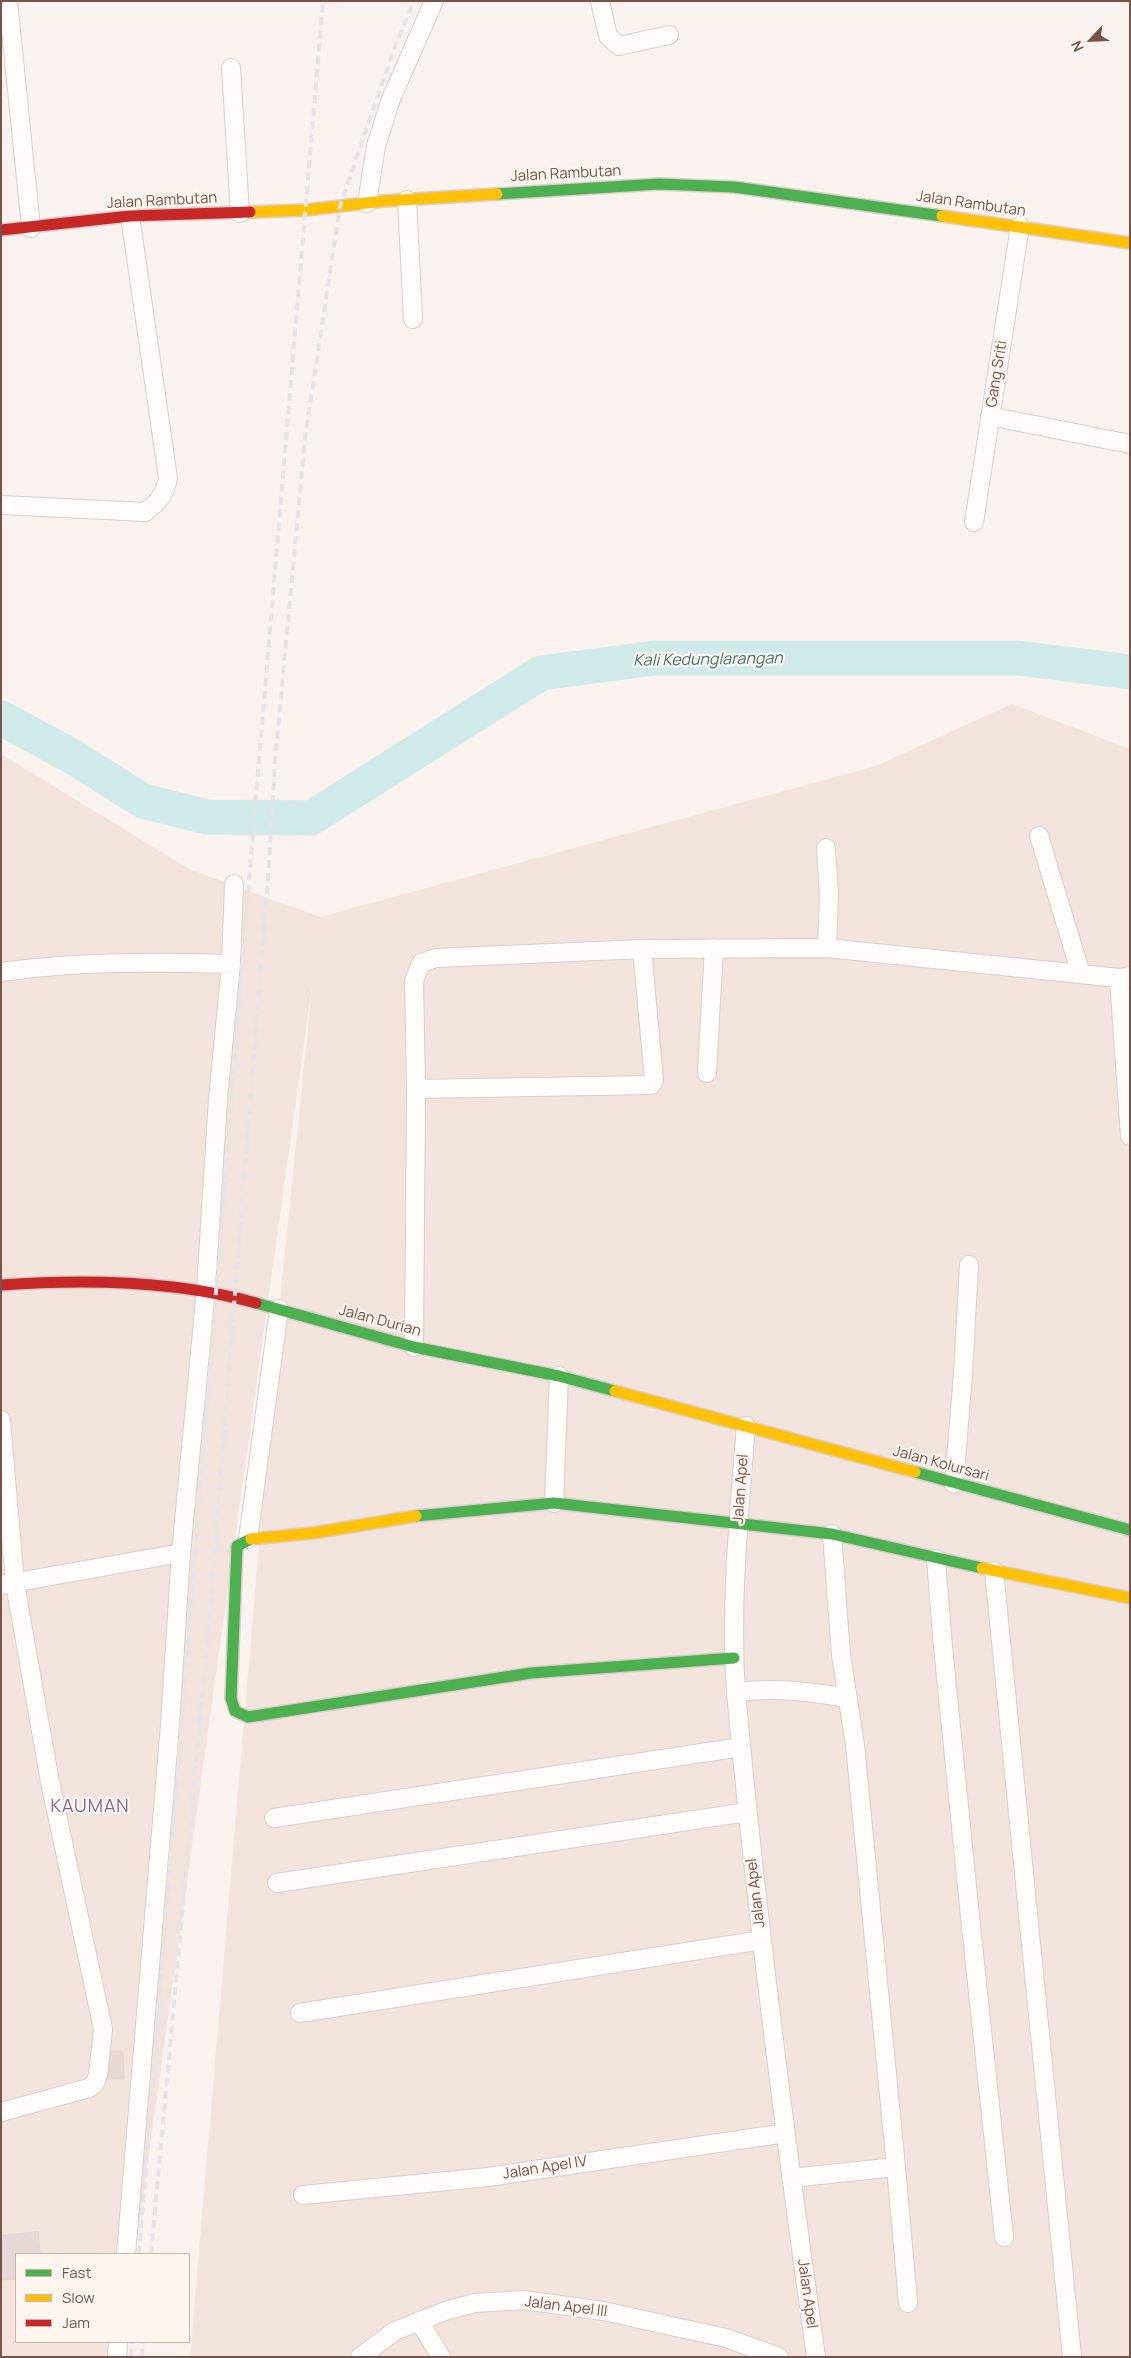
<!DOCTYPE html>
<html>
<head>
<meta charset="utf-8">
<style>
  body { margin:0 }
  #map { position:relative; width:1131px; height:2358px; overflow:hidden; background:#f9f2ee; font-family:Manrope,sans-serif }
  canvas { display:block }
  .frame { position:absolute; inset:0; border:2px solid #78534c; pointer-events:none }
  .legend { position:absolute; left:15px; top:2253px; width:175px; height:90px; box-sizing:border-box; background:#fff6f0; border:1px solid #c9b5ae; margin:0; padding:6px 9px; list-style:none; font-size:15px; color:#78534c }
  .legend li { display:flex; align-items:center; gap:10px; height:25px }
  .legend b { width:25px; border:1px solid #c9b5ae }
  .north { position:absolute; left:1066px; top:15px; width:50px; height:50px; -webkit-text-stroke:4px #fff6f0; paint-order:stroke; rotate:245deg; font-size:14px; font-weight:700; line-height:20px; text-align:center; color:#78534c }
  .north::after { content:''; display:block; margin:auto; width:18px; height:22px; background:#78534c; clip-path:polygon(50% 0,100% 100%,50% 72%,0 100%) }
</style>
</head>
<body>
<div id="map">
<canvas width="1131" height="2358"></canvas>
<div class="frame"></div>
<ul class="legend">
<li><b style="height:6px;background:#4caf50"></b>Fast</li>
<li><b style="height:6px;background:#ffc107"></b>Slow</li>
<li><b style="height:6px;background:#c62828"></b>Jam</li>
</ul>
<div class="north">N</div>
</div>
<script>
const ctx = document.querySelector('canvas').getContext('2d');
ctx.lineJoin = 'round';
function fill(path, color) {
  ctx.fillStyle = color;
  ctx.fill(path, 'evenodd');
}
function stroke(path, color, width, dash) {
  ctx.strokeStyle = color;
  ctx.lineWidth = width;
  ctx.lineCap = dash ? 'butt' : 'round';
  ctx.setLineDash(dash || []);
  ctx.stroke(path);
}
function label(font, color, halo, rows, align = 'center') {
  ctx.font = font + ' Manrope,sans-serif';
  ctx.lineWidth = 4.5;
  ctx.setLineDash([]);
  ctx.textBaseline = 'middle';
  ctx.strokeStyle = halo;
  ctx.fillStyle = color;
  for (const [text, x, y, turn = 0] of rows) {
    ctx.save();
    ctx.translate(x, y);
    ctx.rotate((+turn || 0) * Math.PI / 180);
    ctx.textAlign = isNaN(turn) ? turn : align;
    if (halo) ctx.strokeText(text, 0, 0);
    ctx.fillText(text, 0, 0);
    ctx.restore();
  }
}
fill(new Path2D(`
  M 1012,704 L 1130,749 L 1130,2357 L 190,2357 L 279,1309 L 313,979 L 135,2254 L 16,2254 L 16,2342 L 123,2342 L 121,2357 L 1,2357 L 1,754 L 189,869 L 320,917 L 876,766 Z`), '#f2e3dc');
stroke(new Path2D(`
  M 1,718 L 73,757 L 143,801 L 207,817 L 311,818 L 541,673 L 655,658 L 1018,658 L 1130,672`), '#cfeae8', 35);
const building = new Path2D(`
  M 111,2051 L 123,2051 L 124,2079 L 108,2079 Z
  M 38,2232 L 40,2254 L 16,2254 L 16,2279 L 1,2280 L 1,2236 Z`);
fill(building, '#e6d9d5');
stroke(building, '#e2d4d0', 1);
const street = new Path2D(`
  M 8,1 L 31,228
  M 600,1 L 608,36 L 619,46 L 669,35
  M 231,68 L 240,213
  M 407,200 L 413,319
  M 367,203 L 376,146 L 391,99 L 434,1
  M 990,416 L 1130,444
  M 1,505 L 145,512 C 158,503 165,494 168,478 L 130,216
  M 974,522 L 1020,226
  M 1039,836 L 1081,974
  M 826,848 L 829,895 L 827,948
  M 1,972 C 78,961 154,962 231,964
  M 1119,978 L 1130,1136
  M 707,1073 L 714,948
  M 416,1089 L 651,1085 L 654,1080 L 642,949
  M 414,1347 L 416,1089 L 414,981 L 421,963 L 436,958 L 642,949 L 827,948 L 1119,978 L 1130,976
  M 1,1420 L 15,1584 L 50,1782 L 103,2029 L 98,2075 L 95,2083 L 89,2088 L 1,2112
  M 746,1426 C 739,1514 730,1604 736,1692 C 756,1914 785,2136 816,2357
  M 954,1484 L 963,1374 L 969,1265
  M 554,1503 L 559,1376
  M 248,1539 L 279,1309
  M 936,1559 L 943,1647 L 972,1936 L 1004,2237
  M 994,1571 L 1072,2357
  M 1,1585 L 181,1553
  M 736,1692 C 774,1687 810,1691 847,1698
  M 274,1818 L 741,1747
  M 277,1883 L 747,1812
  M 300,2013 L 762,1940
  M 896,2167 L 908,2303
  M 791,2178 L 896,2167 L 855,1745 L 841,1655 L 832,1534
  M 303,2195 L 488,2177 L 786,2133
  M 126,2254 L 170,1725 L 181,1553 L 206,1290 L 218,1099 L 231,964 L 234,884
  M 419,2321 L 441,2357
  M 117,2357 L 118,2342
  M 360,2357 L 395,2331 L 448,2310 L 475,2303 L 524,2300 L 603,2311 L 726,2338 L 779,2357`);
const fast = new Path2D(`
  M 497,194 L 659,184 L 734,187 L 942,216
  M 256,1303 L 414,1347 L 559,1376 L 615,1391
  M 915,1472 L 1130,1530
  M 416,1516 L 554,1503 L 832,1534 L 982,1568
  M 251,1539 L 237,1546 L 231,1698 L 235,1711 L 248,1717 L 531,1673 L 734,1658`);
const slow = new Path2D(`
  M 250,212 L 306,210 L 384,201 L 497,194
  M 942,216 L 1130,243
  M 615,1391 L 915,1472
  M 251,1539 L 313,1533 L 416,1516
  M 982,1568 L 1130,1598`);
const jam = new Path2D(`
  M 1,230 L 130,216 L 250,212
  M 1,1285 C 85,1279 174,1280 256,1303`);
stroke(street, '#d8ceca', 20);
stroke(fast, '#dacecb', 14);
stroke(slow, '#dacecb', 14);
stroke(jam, '#dacecb', 14);
stroke(street, '#fefdfc', 18);
stroke(fast, '#4caf50', 11);
stroke(slow, '#ffc107', 11);
stroke(jam, '#c62828', 11);
stroke(new Path2D(`
  M 139,2254 L 249,879 L 323,1
  M 151,2254 L 209,1621 L 268,879 L 275,762 L 305,438 L 340,206 L 395,46 L 414,1
  M 131,2357 L 132,2342
  M 142,2357 L 143,2342`), '#e5e3e6', 4, [8, 5]);
label('15px', '#78534c', '#fff6f0', [
  ["Jalan Rambutan",566,174,-3],
  ["Jalan Rambutan",162,201,-3],
  ["Jalan Rambutan",971,204,8],
  ["Gang Sriti",997,374,-81],
  ["Jalan Durian",380,1321,15],
  ["Jalan Kolursari",941,1464,15],
  ["Jalan Apel",741,1489,-86],
  ["Jalan Apel",756,1893,-97],
  ["Jalan Apel IV",545,2168,-9],
  ["Jalan Apel",807,2294,82],
  ["Jalan Apel III",566,2307,7]
]);
label('italic 16px', '#3c7674', '#fff6f0', [
  ["Kali Kedunglarangan",708,660,-1]
]);
ctx.letterSpacing = '1px';
label('18px', '#7f689b', '#fff6f0', [
  ["KAUMAN",90,1807]
]);
ctx.letterSpacing = '0px';
</script>
</body>
</html>
